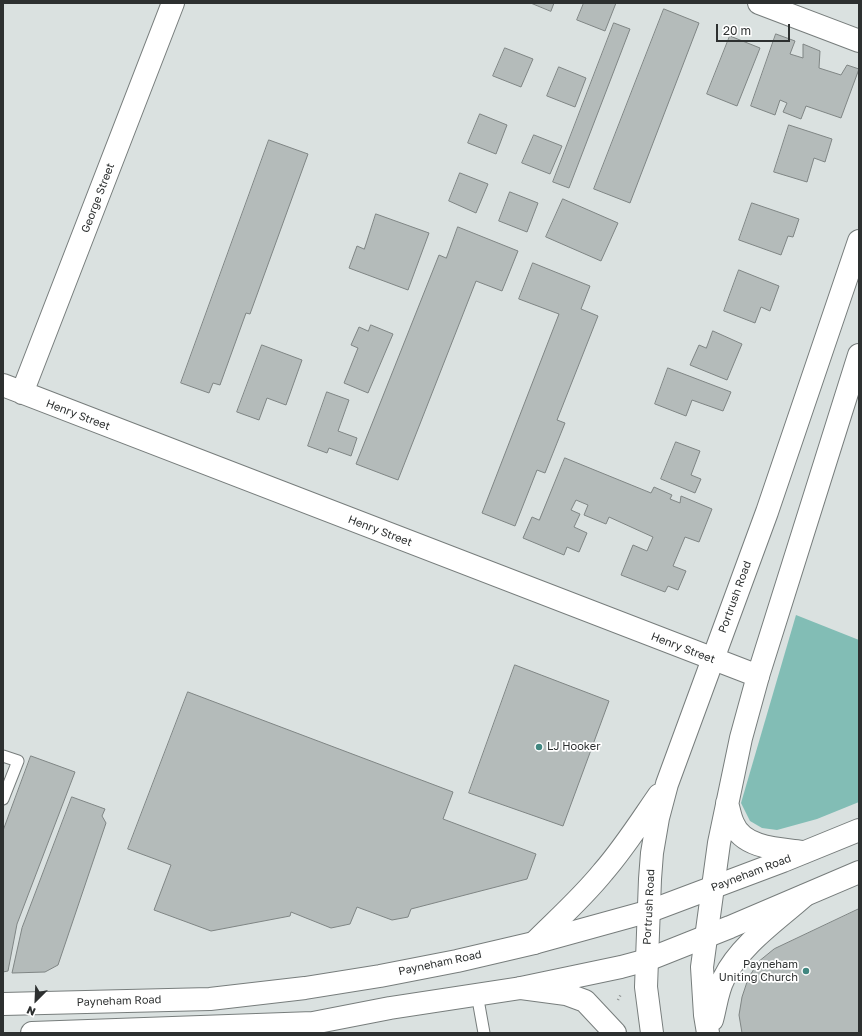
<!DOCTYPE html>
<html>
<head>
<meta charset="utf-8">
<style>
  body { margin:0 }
  #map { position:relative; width:862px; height:1036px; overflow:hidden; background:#dae1e0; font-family:"Golos Text",sans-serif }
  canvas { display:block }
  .frame { position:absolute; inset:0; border:4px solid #2d3030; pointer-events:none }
  .north { position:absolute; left:16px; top:980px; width:40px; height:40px; -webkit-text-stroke:3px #fff; paint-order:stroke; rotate:204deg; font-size:11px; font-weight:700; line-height:16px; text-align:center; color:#2d3030 }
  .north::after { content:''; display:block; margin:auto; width:14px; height:18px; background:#2d3030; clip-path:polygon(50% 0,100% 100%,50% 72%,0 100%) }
  .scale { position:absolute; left:716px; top:24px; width:74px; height:18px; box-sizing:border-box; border:2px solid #2d3030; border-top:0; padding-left:5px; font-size:12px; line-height:14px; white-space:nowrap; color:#2d3030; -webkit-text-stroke:3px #fff; paint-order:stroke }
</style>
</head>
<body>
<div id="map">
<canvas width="862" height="1036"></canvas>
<div class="frame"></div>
<div class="north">N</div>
<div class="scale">20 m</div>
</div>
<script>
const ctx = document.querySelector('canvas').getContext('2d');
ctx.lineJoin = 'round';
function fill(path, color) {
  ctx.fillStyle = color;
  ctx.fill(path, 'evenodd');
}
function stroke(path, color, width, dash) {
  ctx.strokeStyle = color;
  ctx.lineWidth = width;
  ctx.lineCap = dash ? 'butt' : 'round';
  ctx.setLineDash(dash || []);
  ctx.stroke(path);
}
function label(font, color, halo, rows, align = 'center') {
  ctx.font = font + ' "Golos Text",sans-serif';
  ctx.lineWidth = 3.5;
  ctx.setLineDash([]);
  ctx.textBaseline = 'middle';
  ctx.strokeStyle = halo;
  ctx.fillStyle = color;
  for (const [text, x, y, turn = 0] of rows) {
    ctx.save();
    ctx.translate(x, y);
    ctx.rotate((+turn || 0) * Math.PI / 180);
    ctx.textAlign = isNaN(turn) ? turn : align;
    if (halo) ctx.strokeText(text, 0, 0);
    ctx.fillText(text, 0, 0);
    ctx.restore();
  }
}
fill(new Path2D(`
  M 796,615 L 859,640 L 859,802 L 817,819 L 777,830 L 762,828 L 750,821 L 741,803 Z`), '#82bdb5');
const building = new Path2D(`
  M 531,3 L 554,3 L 551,11 Z
  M 584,3 L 616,3 L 605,31 L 577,20 Z
  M 664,9 L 699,23 L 630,203 L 594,189 Z
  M 614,23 L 630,29 L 569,188 L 553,182 Z
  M 776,34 L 795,41 L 790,54 L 803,58 L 803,44 L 820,51 L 819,68 L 841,75 L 847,65 L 859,69 L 841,118 L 806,106 L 801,119 L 783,112 L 787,103 L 780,100 L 775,115 L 751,106 Z
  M 730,36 L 760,48 L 737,106 L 707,94 Z
  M 505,48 L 533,59 L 521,87 L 493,76 Z
  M 559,67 L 586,78 L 575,107 L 547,96 Z
  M 480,114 L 507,125 L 496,154 L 468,143 Z
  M 789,125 L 832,139 L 825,162 L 814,158 L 807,182 L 774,172 Z
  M 534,135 L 562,146 L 550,174 L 522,163 Z
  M 269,140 L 308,154 L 250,314 L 246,313 L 220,385 L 213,383 L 209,393 L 181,383 Z
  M 460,173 L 488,184 L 476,213 L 449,201 Z
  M 510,192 L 538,203 L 527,232 L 499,221 Z
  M 563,199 L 618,223 L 601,261 L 546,237 Z
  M 752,203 L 799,219 L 793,237 L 788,236 L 781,255 L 739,240 Z
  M 376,214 L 429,233 L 408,290 L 349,268 L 357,246 L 364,249 Z
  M 458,227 L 518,251 L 502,291 L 476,281 L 398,480 L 356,464 L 439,255 L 446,258 Z
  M 533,263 L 590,286 L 581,309 L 598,316 L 557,420 L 565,423 L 545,473 L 537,470 L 515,526 L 482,513 L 559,314 L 519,299 Z
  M 739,270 L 779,286 L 770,311 L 761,307 L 755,323 L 724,311 Z
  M 371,325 L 393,334 L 368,393 L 344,383 L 358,348 L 351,345 L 359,327 L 368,331 Z
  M 713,331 L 742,344 L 727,380 L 690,365 L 699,345 L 706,348 Z
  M 262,345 L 302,360 L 286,405 L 267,398 L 259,420 L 237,412 Z
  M 668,368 L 731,392 L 723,411 L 692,400 L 686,416 L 655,404 Z
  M 327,392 L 349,400 L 338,431 L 357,438 L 351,456 L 329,448 L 327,453 L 308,446 Z
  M 676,442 L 700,451 L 691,475 L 701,479 L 695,493 L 661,479 Z
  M 565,458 L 651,493 L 654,487 L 672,495 L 670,499 L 680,503 L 681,496 L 712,509 L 699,542 L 685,537 L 673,566 L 686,571 L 678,590 L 668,586 L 665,592 L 621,575 L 633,545 L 647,551 L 653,537 L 609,517 L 606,524 L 584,515 L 588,505 L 576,500 L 571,510 L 580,514 L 574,527 L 587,533 L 579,552 L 567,547 L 564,555 L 523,538 L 532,517 L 539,520 Z
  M 515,665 L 609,701 L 563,826 L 469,793 Z
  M 188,692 L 453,792 L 443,819 L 536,854 L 527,879 L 411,909 L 408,917 L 392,920 L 357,907 L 350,924 L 331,928 L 291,912 L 290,916 L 211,931 L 154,910 L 171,865 L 128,849 Z
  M 31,756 L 75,772 L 17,924 L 8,971 L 3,972 L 3,831 Z
  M 72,797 L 105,809 L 102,816 L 106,823 L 58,965 L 45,972 L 12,973 L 22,928 Z
  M 859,909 L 859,1033 L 742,1033 L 739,1015 L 742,997 L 748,979 L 758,962 L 774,949 Z`);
fill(building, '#b4bbba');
stroke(building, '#7f8584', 1);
const service = new Path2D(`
  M 3,756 L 18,761 L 3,799
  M 477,994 L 484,1033`);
const minor = new Path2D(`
  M 759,3 L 859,41
  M 3,385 L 758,676
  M 22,393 L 173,3`);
const primary = new Path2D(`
  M 3,1004 L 210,999 L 305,988 L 380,976 L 457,961 L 534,943 L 650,911 L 783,861 L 859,830
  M 32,1033 L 313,1023 L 390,1008 L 521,988 L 621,967 L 647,960 L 730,927 L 859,872`);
const trunk = new Path2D(`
  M 727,803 C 729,809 730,817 733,823 C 743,849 781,849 804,852
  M 534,943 C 557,920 582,898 603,872 C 624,848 641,821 659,795
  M 521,988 L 566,994 L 585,1001 L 615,1033
  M 712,1020 C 716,1006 717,991 724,978 C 740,945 777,920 804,896
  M 652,1033 L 646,987 L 650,879 L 652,853 L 658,818 L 667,784 L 767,512 L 859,241
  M 708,1033 L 705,1015 L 702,967 L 719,843 L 741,738 L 758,676 L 859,355`);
stroke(service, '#777d7c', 13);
stroke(minor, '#777d7c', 24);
stroke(primary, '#777d7c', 24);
stroke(trunk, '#777d7c', 24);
stroke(new Path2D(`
  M 618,1000 L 621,994`), '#8a8f8e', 2.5, [1, 3]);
stroke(service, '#fff', 11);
stroke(minor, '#fff', 22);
stroke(primary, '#fff', 22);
stroke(trunk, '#fff', 22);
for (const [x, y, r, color] of [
  [539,747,4,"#418780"],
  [806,971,4,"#418780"]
]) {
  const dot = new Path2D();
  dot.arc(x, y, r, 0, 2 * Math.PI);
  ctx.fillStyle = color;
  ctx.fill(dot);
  stroke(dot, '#fff', 1.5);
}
label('11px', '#2d3030', '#fff', [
  ["George Street",98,198,-69],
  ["Henry Street",78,415,21],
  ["Henry Street",380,531,21],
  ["Portrush Road",735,597,-70],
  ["Henry Street",683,648,21],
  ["Payneham Road",751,873,-21],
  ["Portrush Road",649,907,-87],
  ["Payneham Road",440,963,-12],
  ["Payneham Road",119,1001,-2]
]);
label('11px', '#2d3030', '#fff', [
  ["LJ Hooker",547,747],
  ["Payneham",798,965,"right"],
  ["Uniting Church",798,978,"right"]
], 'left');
</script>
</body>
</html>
